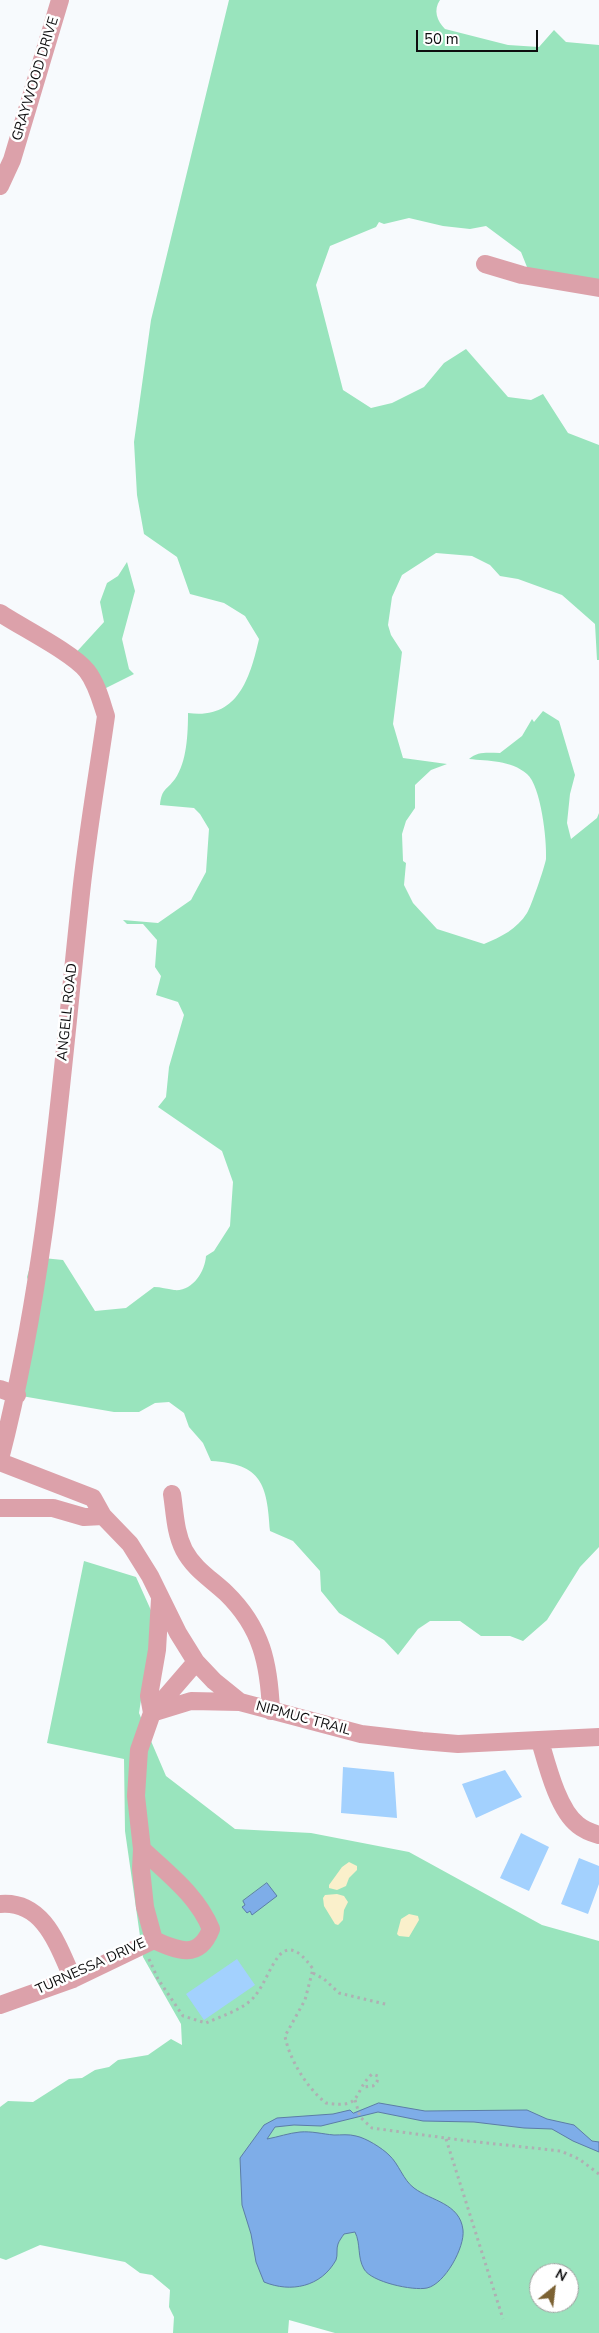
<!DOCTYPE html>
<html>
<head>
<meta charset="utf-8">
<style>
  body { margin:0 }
  #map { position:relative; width:599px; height:2333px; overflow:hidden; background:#f7fafd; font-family:"Nunito Sans",sans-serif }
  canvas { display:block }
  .north { position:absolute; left:529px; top:2263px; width:50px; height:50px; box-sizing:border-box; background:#fff; border:1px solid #9f9f9f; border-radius:50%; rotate:29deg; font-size:14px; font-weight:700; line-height:20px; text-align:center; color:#0e0e0f }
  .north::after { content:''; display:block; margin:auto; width:18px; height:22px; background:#7c6233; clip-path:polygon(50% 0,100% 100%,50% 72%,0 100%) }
  .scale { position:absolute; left:416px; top:30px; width:122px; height:22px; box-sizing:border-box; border:2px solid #0e0e0f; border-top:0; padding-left:6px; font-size:15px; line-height:18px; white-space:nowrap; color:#0e0e0f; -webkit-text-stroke:4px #fff; paint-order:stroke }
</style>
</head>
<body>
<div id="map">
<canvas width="599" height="2333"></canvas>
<div class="north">N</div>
<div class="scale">50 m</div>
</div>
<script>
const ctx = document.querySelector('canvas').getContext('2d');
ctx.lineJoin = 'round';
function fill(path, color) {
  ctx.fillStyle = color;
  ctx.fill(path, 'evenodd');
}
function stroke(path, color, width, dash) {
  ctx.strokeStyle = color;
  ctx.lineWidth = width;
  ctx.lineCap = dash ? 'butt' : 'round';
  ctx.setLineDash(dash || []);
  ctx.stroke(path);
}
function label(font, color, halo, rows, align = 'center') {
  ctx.font = font + ' "Nunito Sans",sans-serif';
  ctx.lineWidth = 5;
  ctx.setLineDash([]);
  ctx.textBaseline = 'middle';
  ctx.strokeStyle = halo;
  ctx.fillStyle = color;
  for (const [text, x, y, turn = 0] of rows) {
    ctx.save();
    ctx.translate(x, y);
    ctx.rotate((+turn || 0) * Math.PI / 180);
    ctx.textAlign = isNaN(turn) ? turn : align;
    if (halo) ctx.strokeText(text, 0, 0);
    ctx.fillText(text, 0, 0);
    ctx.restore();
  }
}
fill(new Path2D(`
  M 229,0 L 440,0 C 433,10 437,21 445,29 L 508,45 L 539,47 L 554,30 L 566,42 L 599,45 L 599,289 L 529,272 L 521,252 L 486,226 L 470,229 L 443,226 L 409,218 L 384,224 L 379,222 L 376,227 L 330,246 L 316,285 L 343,390 L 371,408 L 392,403 L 424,387 L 444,363 L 466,349 L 508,397 L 531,400 L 543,394 L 568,433 L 599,445 L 599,660 L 597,660 L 595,624 L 562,595 L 518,579 L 500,576 L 490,565 L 472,556 L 436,553 L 402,575 L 392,597 L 388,625 L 391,635 L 402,652 L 393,724 L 403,758 L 447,764 L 431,770 L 415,785 L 415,808 L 406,821 L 402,834 L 403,861 L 406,863 L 404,885 L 413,903 L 437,929 L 484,944 C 501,937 517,929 527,913 C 531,907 545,866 546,859 C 547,840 541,786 527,774 C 511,760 488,761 469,759 C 478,751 488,753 500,753 L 522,736 L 532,719 L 534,722 L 543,711 L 559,721 L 575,775 L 570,794 L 567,823 L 571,839 L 597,818 L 599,813 L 599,1547 L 580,1567 L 547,1620 L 523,1641 L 510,1636 L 481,1636 L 460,1621 L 430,1621 L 418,1629 L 398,1655 L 384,1640 L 339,1613 L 321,1591 L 320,1571 L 293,1541 L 270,1531 C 267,1484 262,1464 211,1461 L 203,1443 L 189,1427 L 184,1413 L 169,1402 L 155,1403 L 139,1412 L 114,1412 L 10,1394 L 28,1280 L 27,1277 L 33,1257 L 63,1260 L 95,1311 L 126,1308 L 154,1287 C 161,1287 167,1289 174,1290 C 192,1292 205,1272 206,1256 L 214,1251 L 230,1226 L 233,1182 L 222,1151 L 158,1107 L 166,1097 L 169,1067 L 184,1015 L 178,1002 L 156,995 L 161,976 L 155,967 L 157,940 L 143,924 L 127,924 L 123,920 L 158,923 L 191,900 L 206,872 L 209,829 L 200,814 L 194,808 L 160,805 C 162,788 166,791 175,779 C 187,762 188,733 188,713 C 238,720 250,678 259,639 L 245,616 L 224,603 L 190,594 L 177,557 L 144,534 L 137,495 L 134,442 L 151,320 Z
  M 127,562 L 135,591 L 122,639 L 129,669 L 134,674 L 104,689 L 71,658 L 104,622 L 100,602 L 107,583 L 118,576 Z
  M 84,1561 L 136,1577 L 154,1617 L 139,1713 L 166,1776 L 235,1829 L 311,1833 L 409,1852 L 542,1925 L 599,1941 L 599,2333 L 335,2333 L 289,2320 L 288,2333 L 173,2333 L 174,2317 L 169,2307 L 170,2290 L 152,2275 L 140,2273 L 125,2262 L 40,2245 L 6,2260 L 0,2258 L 0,2107 L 8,2101 L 33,2102 L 69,2079 L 82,2078 L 95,2070 L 109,2067 L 118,2060 L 148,2055 L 171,2039 L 182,2045 L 181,2024 L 143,1957 L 125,1831 L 124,1759 L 47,1743 ZM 539,2273 L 569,2273 L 569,2303 L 539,2303 Z`), '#99e4bd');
fill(new Path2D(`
  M 349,1862 L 357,1866 L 357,1870 L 349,1878 L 346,1886 L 337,1890 L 329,1888 L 329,1885 L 342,1867 Z
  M 337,1894 L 344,1896 L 348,1902 L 344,1910 L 343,1920 L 338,1925 L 335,1924 L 324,1906 L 323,1898 L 325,1895 Z
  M 409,1914 L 418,1916 L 419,1920 L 409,1937 L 399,1936 L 397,1934 L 401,1919 Z`), '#faf0cb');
const water = new Path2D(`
  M 267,1883 L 277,1896 L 252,1915 L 250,1911 L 247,1913 L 242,1907 L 245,1905 L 243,1901 Z
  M 379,2103 L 425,2111 L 527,2110 L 547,2119 L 574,2125 L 592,2141 L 599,2142 L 599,2152 L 573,2141 L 552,2129 L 524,2128 L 474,2122 L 423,2121 L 378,2112 L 321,2126 L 294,2125 L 275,2127 L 267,2139 C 278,2137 289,2133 300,2132 C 312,2131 322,2134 334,2135 C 341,2135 349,2134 356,2136 C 366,2138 382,2148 389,2155 C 399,2164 403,2180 414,2188 C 431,2201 460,2203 463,2230 C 465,2247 445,2284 427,2288 C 413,2291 371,2282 364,2269 C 357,2257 361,2244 355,2232 L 344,2234 C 342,2237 339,2241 338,2244 C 336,2249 338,2255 336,2260 C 321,2287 291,2293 264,2282 L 256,2262 L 251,2234 L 242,2205 L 240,2158 L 264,2125 L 277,2118 L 333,2114 L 350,2110 L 353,2113 Z`);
fill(water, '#7eade8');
stroke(water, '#5c7da7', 1);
fill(new Path2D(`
  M 343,1767 L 394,1772 L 397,1818 L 341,1813 Z
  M 505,1770 L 522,1797 L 476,1818 L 462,1784 Z
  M 521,1833 L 549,1847 L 529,1891 L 500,1878 Z
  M 579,1858 L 599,1866 L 599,1884 L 588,1914 L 561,1904 Z
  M 237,1959 L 255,1985 L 204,2020 L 186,1994 Z`), '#a3d1fe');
stroke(new Path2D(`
  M 149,1959 L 158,1979 L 183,2016 L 206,2023 C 221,2016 243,2010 254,1997 C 273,1976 279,1921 313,1969 L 305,2000 L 285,2036 C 289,2059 307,2088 326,2103 C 364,2109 352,2093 372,2074 L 378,2076 L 377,2082 L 373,2086 L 364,2087
  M 313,1973 L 324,1979 L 339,1993 L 389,2005
  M 355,2100 L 360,2117 L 372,2128 L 468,2141 L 561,2151 L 579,2159 L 599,2174
  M 446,2139 L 503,2319`), '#aeb0b3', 3, [2.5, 4]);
stroke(new Path2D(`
  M 0,186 L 12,160 L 60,0
  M 485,264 L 522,275 L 599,288
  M 0,613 C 21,627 73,653 87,671 C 97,684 101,701 106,716 C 97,779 86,841 80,903 C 60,1089 47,1278 0,1459
  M 0,1389 L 17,1395
  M 0,1462 L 93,1498 L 103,1516 L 130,1544 L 150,1576 L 178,1633 L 196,1662 L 214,1681 L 240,1702 L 361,1734 L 422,1741 L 458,1744 L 599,1737
  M 172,1494 C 175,1513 175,1532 184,1550 C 194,1569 211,1579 226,1593 C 262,1628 269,1664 271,1711
  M 0,1508 L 53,1508 L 84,1517 L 103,1516
  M 160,1599 L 157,1650 L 149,1696 L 152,1713 L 191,1701 L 240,1702
  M 540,1741 C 547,1765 558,1810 578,1825 C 584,1830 592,1833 599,1835
  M 142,1849 C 168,1874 197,1895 211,1929 C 199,1960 178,1951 154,1940 L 145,1907 L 141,1869 L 142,1849 L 136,1796 L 139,1750 L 152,1713 L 196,1662
  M 0,1904 C 44,1900 58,1946 73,1979
  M 0,2005 L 73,1979 L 154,1940`), '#dca1aa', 18);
label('14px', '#0e0e0f', '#fff', [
  ["GRAYWOOD DRIVE",36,79,-73],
  ["ANGELL ROAD",68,1012,-84],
  ["NIPMUC TRAIL",303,1719,15],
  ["TURNESSA DRIVE",91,1967,-24]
]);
</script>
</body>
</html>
